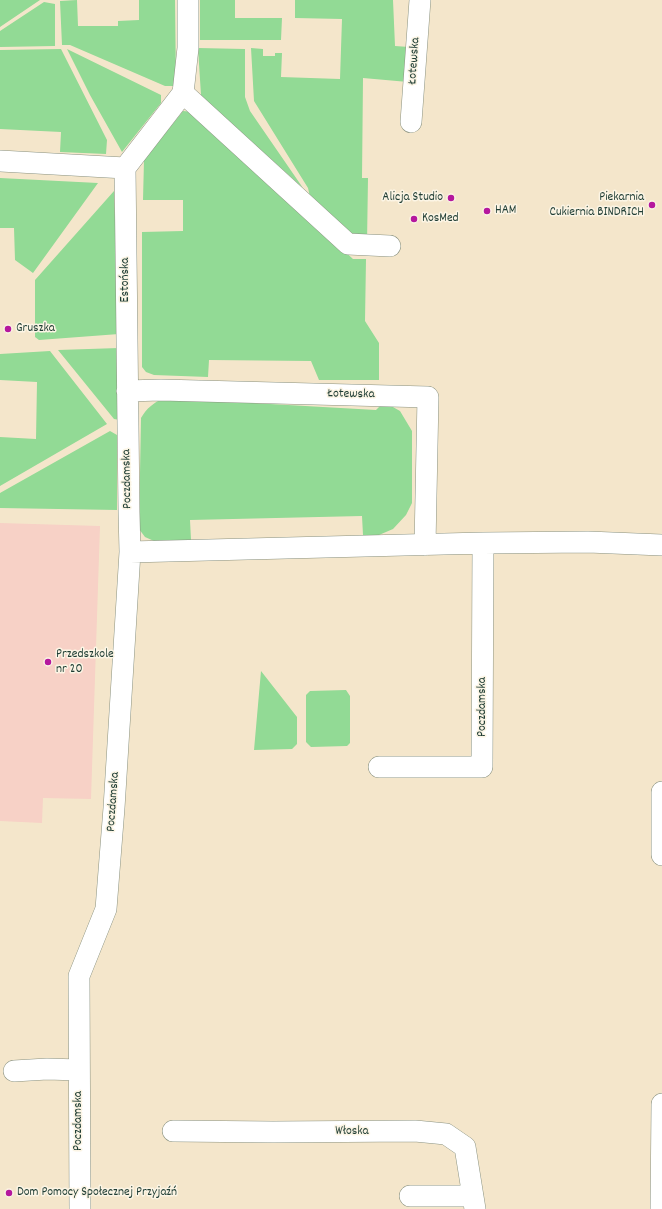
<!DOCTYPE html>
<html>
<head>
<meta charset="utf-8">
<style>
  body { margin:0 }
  canvas { display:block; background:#f4e6cb }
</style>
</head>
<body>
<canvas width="662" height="1209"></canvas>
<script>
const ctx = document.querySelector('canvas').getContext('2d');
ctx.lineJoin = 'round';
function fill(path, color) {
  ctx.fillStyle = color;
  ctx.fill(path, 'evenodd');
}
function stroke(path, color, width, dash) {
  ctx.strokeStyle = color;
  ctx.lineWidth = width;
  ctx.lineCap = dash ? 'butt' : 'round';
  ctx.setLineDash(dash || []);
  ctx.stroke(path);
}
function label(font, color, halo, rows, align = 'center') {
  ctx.font = font + ' Dekko,sans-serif';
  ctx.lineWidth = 3;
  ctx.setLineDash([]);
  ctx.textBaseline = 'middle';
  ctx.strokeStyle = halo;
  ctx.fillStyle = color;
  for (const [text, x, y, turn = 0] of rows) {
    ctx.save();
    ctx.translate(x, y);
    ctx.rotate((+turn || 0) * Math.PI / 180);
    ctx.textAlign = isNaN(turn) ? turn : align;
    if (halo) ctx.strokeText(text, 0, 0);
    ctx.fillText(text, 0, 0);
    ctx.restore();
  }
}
fill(new Path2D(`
  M 0,523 L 100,526 L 91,799 L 43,798 L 42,823 L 0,821 Z`), '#f7d1c6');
fill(new Path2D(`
  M 0,0 L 40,0 L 0,27 Z
  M 77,0 L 78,26 L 118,26 L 118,21 L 139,20 L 139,0 L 175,0 L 176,86 L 165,86 L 70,45 L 62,45 L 60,1 Z
  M 200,0 L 235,0 L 235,18 L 282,18 L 281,40 L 200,40 Z
  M 295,0 L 393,0 L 395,46 L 409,47 L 408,82 L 363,78 L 362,178 L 368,178 L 367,243 L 360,242 L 310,197 L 308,188 L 254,101 L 251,48 L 263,49 L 263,56 L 275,56 L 275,53 L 282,53 L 281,77 L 340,79 L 342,19 L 295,18 Z
  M 44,2 L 55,4 L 55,46 L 0,47 L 0,31 Z
  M 198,48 L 245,49 L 245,97 L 250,111 L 303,188 L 212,106 L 201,95 Z
  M 61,49 L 107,140 L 106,154 L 60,152 L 61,132 L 0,129 L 0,50 Z
  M 67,49 L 161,95 L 161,103 L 122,152 L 90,95 Z
  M 183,111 L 193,112 L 353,259 L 366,259 L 365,321 L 379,343 L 379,380 L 319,380 L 311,361 L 209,360 L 208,377 L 154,375 L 146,372 L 142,367 L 142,232 L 183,231 L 183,200 L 143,200 L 144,160 Z
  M 0,178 L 98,183 L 33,273 L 15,260 L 14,228 L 0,228 Z
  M 114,191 L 119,334 L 39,340 L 35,337 L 35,280 Z
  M 119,348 L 120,420 L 114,419 L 58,350 Z
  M 50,351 L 107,424 L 0,486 L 0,437 L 36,439 L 37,382 L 0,380 L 0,354 Z
  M 164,398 L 376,410 L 384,402 L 400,411 L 412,431 L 412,503 L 406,515 L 393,529 L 379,535 L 363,535 L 362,516 L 190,520 L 191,540 L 154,541 L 145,537 L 139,529 L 141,418 C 147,408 153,403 164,398 Z
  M 110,431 L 117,435 L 117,510 L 0,508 L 0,493 Z
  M 261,671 L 297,717 L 297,744 L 292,749 L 254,750 Z
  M 346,690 L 350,696 L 350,743 L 347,746 L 311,747 L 306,742 L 306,695 L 310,691 Z`), '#92da95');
const street = new Path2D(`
  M 183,93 L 348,244 L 390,246
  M 411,122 L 420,0
  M 0,161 L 125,168 L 129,512 L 130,552 L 114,808 L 106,909 L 79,976 L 80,1209
  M 125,168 L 183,93 L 188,48 L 188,0
  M 127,391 L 161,390 L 428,397 L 425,545
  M 130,552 L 483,543 L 588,542 L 662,545
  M 379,767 L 482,767 L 483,543
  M 662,792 L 662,855
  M 14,1071 L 47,1069 L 79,1070
  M 173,1131 L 273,1132 L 415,1131 L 446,1134 L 465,1147 L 475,1209
  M 410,1196 L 473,1196
  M 661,1209 L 662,1104`);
stroke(street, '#8a9280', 22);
stroke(street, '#fff', 21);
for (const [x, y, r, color] of [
  [451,198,4,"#b5179e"],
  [652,205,4,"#b5179e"],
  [487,211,4,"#b5179e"],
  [414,219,4,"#b5179e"],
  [8,329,4,"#b5179e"],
  [48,662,4,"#b5179e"],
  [9,1193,4,"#b5179e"]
]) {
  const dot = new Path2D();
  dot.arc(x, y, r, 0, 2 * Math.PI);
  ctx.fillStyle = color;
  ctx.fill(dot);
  stroke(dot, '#fcf5e5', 1.5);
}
label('13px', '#1f3d34', '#fcf5e5', [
  ["Łotewska",415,61,-86],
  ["Estońska",126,280,-90],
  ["Łotewska",351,395,1],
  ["Poczdamska",128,479,-91],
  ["Poczdamska",483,707,-90],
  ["Poczdamska",114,802,-86],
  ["Poczdamska",79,1121,-90],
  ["Włoska",352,1132]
]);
label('13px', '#1f3d34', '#fcf5e5', [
  ["Alicja Studio",443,198,"right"],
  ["Piekarnia",644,198,"right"],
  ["Cukiernia BINDRICH",644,213,"right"],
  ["HAM",495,211],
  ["KosMed",422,219],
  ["Gruszka",16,329],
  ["Przedszkole",56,655],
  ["nr 20",56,670],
  ["Dom Pomocy Społecznej Przyjaźń",17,1193]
], 'left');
</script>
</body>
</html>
